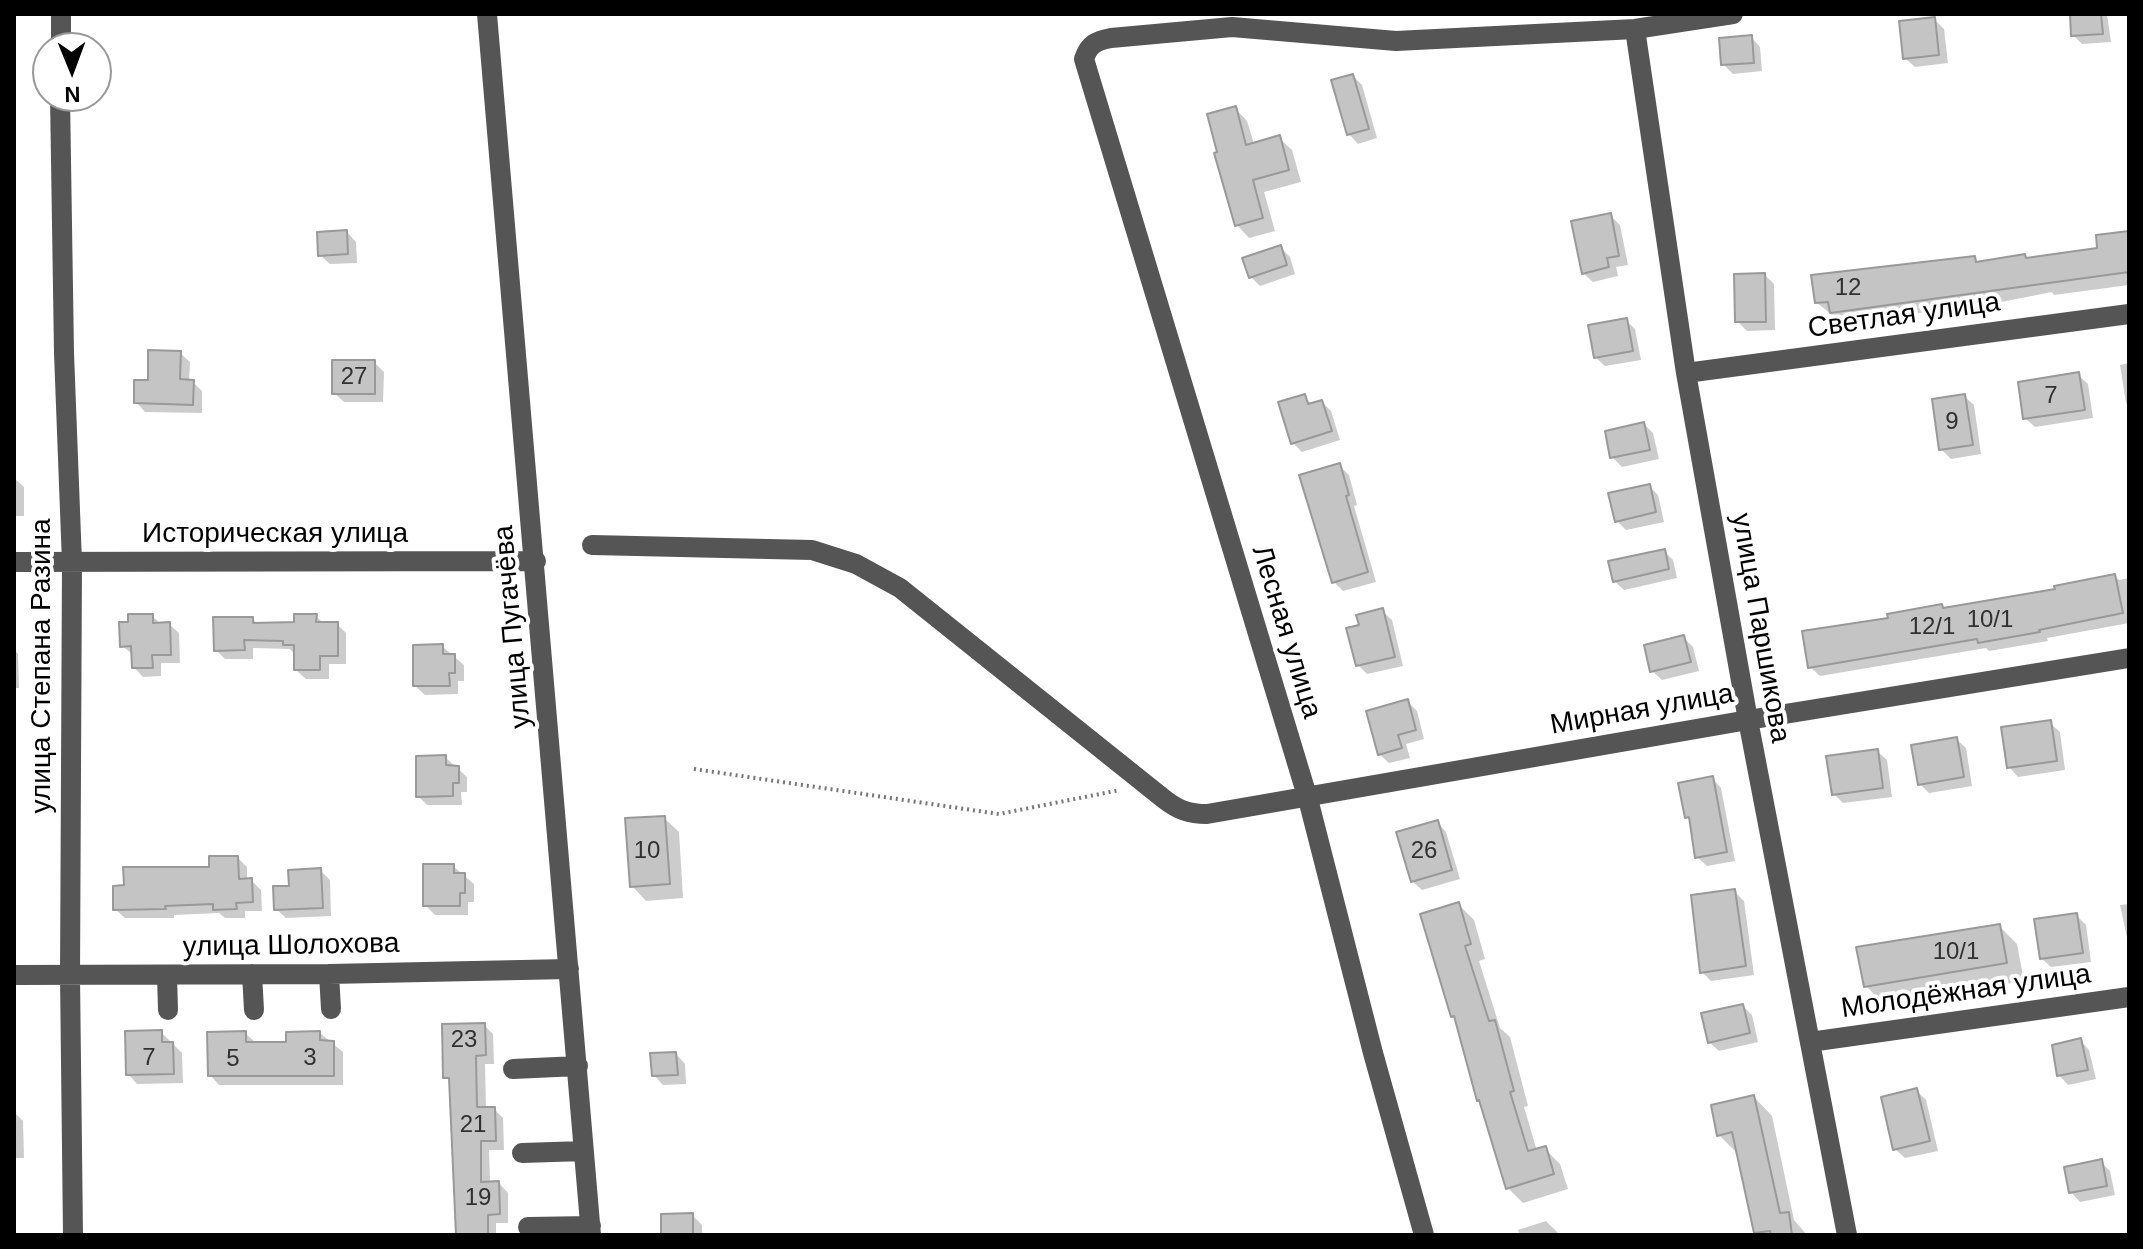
<!DOCTYPE html>
<html>
<head>
<meta charset="utf-8">
<style>
  body { margin:0 }
  #map { position:relative; width:2143px; height:1249px; overflow:hidden; background:#fff; font-family:Arial,sans-serif }
  canvas { display:block }
  .frame { position:absolute; inset:0; border:16px solid #000; pointer-events:none }
  .north { position:absolute; left:32px; top:32px; width:80px; height:80px; box-sizing:border-box; background:#fff; border:2px solid #999; border-radius:50%; rotate:179deg; font-size:22px; font-weight:700; line-height:32px; text-align:center; color:#000 }
  .north::after { content:''; display:block; margin:auto; width:28px; height:36px; background:#000; clip-path:polygon(50% 0,100% 100%,50% 72%,0 100%) }
</style>
</head>
<body>
<div id="map">
<canvas width="2143" height="1249"></canvas>
<div class="frame"></div>
<div class="north">N</div>
</div>
<script>
const ctx = document.querySelector('canvas').getContext('2d');
ctx.lineJoin = 'round';
function fill(path, color) {
  ctx.fillStyle = color;
  ctx.fill(path, 'evenodd');
}
function stroke(path, color, width, dash) {
  ctx.strokeStyle = color;
  ctx.lineWidth = width;
  ctx.lineCap = dash ? 'butt' : 'round';
  ctx.setLineDash(dash || []);
  ctx.stroke(path);
}
function label(font, color, halo, rows, align = 'center') {
  ctx.font = font + ' Arial,sans-serif';
  ctx.lineWidth = 8;
  ctx.setLineDash([]);
  ctx.textBaseline = 'middle';
  ctx.strokeStyle = halo;
  ctx.fillStyle = color;
  for (const [text, x, y, turn = 0] of rows) {
    ctx.save();
    ctx.translate(x, y);
    ctx.rotate((+turn || 0) * Math.PI / 180);
    ctx.textAlign = isNaN(turn) ? turn : align;
    if (halo) ctx.strokeText(text, 0, 0);
    ctx.fillText(text, 0, 0);
    ctx.restore();
  }
}
fill(new Path2D(`
  M 2072,14 L 2107,14 L 2111,42 L 2082,44 L 2073,35 Z
  M 1934,19 L 1944,29 L 1948,63 L 1915,67 L 1905,58 Z
  M 1751,37 L 1760,47 L 1762,71 L 1733,74 L 1723,64 Z
  M 1353,76 L 1362,85 L 1377,138 L 1358,144 L 1349,134 Z
  M 1235,108 L 1247,121 L 1254,144 L 1279,138 L 1292,150 L 1301,182 L 1264,192 L 1275,231 L 1249,238 L 1237,225 Z
  M 1610,215 L 1620,225 L 1628,265 L 1616,267 L 1618,276 L 1593,282 L 1583,273 Z
  M 347,232 L 356,242 L 357,263 L 330,264 L 320,255 Z
  M 2129,234 L 2129,285 L 2054,295 L 2052,292 L 1991,304 L 1842,323 L 1816,302 L 1974,258 L 1980,264 L 2100,250 Z
  M 1280,247 L 1290,257 L 1295,274 L 1260,286 L 1251,277 Z
  M 1765,275 L 1774,284 L 1775,330 L 1747,331 L 1737,321 Z
  M 1626,320 L 1635,329 L 1641,360 L 1605,366 L 1595,357 Z
  M 180,353 L 190,362 L 189,382 L 193,382 L 202,391 L 202,413 L 145,412 L 136,402 L 150,382 Z
  M 374,362 L 384,372 L 383,402 L 344,402 L 334,393 Z
  M 2129,363 L 2129,407 L 2126,403 L 2120,365 Z
  M 2078,375 L 2088,384 L 2093,418 L 2035,427 L 2025,418 Z
  M 1304,396 L 1313,405 L 1322,402 L 1331,411 L 1340,440 L 1302,452 L 1293,443 Z
  M 1964,396 L 1974,405 L 1981,454 L 1951,459 L 1941,449 Z
  M 1644,424 L 1653,433 L 1659,459 L 1622,467 L 1612,457 Z
  M 1339,465 L 1349,475 L 1357,505 L 1354,506 L 1376,582 L 1343,591 L 1334,582 Z
  M 14,478 L 24,487 L 24,516 L 14,516 Z
  M 1649,486 L 1658,495 L 1664,522 L 1626,530 L 1617,521 Z
  M 1664,551 L 1673,560 L 1677,578 L 1624,590 L 1614,581 Z
  M 2115,576 L 2119,580 L 2129,578 L 2129,623 L 2047,638 L 2048,641 L 1989,651 L 1986,648 L 1820,676 L 1810,667 L 1890,619 L 1942,607 L 1945,609 L 2057,591 Z
  M 1382,611 L 1392,620 L 1403,666 L 1367,674 L 1358,665 L 1361,627 Z
  M 152,616 L 161,624 L 169,624 L 179,633 L 180,663 L 161,663 L 161,676 L 143,677 L 134,667 L 134,655 L 122,646 L 131,624 Z
  M 316,616 L 324,624 L 337,624 L 346,633 L 346,664 L 329,664 L 329,679 L 306,679 L 296,670 L 294,654 L 290,649 L 253,648 L 253,659 L 225,659 L 216,650 L 253,619 L 258,625 L 296,624 Z
  M 1684,638 L 1693,647 L 1699,671 L 1662,680 L 1652,671 Z
  M 442,646 L 464,665 L 464,681 L 458,681 L 458,694 L 425,695 L 415,686 Z
  M 14,650 L 18,654 L 19,688 L 14,688 Z
  M 1407,701 L 1417,711 L 1424,739 L 1406,744 L 1410,758 L 1389,763 L 1379,754 Z
  M 2050,723 L 2060,732 L 2065,770 L 2018,777 L 2009,767 Z
  M 1956,739 L 1966,748 L 1972,786 L 1929,793 L 1920,784 Z
  M 1877,751 L 1887,760 L 1892,797 L 1843,803 L 1834,794 Z
  M 445,757 L 467,777 L 467,792 L 461,792 L 462,805 L 427,805 L 418,796 Z
  M 1712,778 L 1721,788 L 1735,861 L 1707,866 L 1697,857 L 1691,821 L 1687,817 Z
  M 664,818 L 679,832 L 683,898 L 646,901 L 632,886 Z
  M 1437,822 L 1446,832 L 1460,879 L 1422,890 L 1412,881 Z
  M 238,858 L 247,867 L 247,881 L 251,880 L 261,890 L 262,911 L 245,911 L 245,918 L 225,918 L 219,913 L 174,915 L 174,918 L 125,918 L 115,909 Z
  M 453,866 L 474,884 L 474,902 L 468,902 L 468,915 L 435,915 L 425,905 Z
  M 320,870 L 330,880 L 331,916 L 286,918 L 276,909 L 291,888 Z
  M 1734,891 L 1744,901 L 1754,975 L 1711,981 L 1702,972 Z
  M 1458,904 L 1474,920 L 1485,959 L 1479,961 L 1500,1028 L 1510,1037 L 1528,1106 L 1524,1107 L 1537,1151 L 1545,1149 L 1560,1164 L 1568,1189 L 1523,1203 L 1508,1188 L 1457,1020 L 1453,1016 Z
  M 2129,904 L 2129,947 L 2120,905 Z
  M 2076,915 L 2086,925 L 2091,962 L 2051,967 L 2041,958 Z
  M 1999,926 L 2017,944 L 2024,981 L 1884,1004 L 1866,986 Z
  M 1743,1006 L 1752,1015 L 1758,1042 L 1719,1051 L 1709,1042 Z
  M 484,1025 L 493,1034 L 494,1064 L 485,1064 L 486,1109 L 494,1109 L 503,1118 L 504,1150 L 489,1150 L 490,1183 L 499,1183 L 508,1193 L 508,1223 L 496,1223 L 496,1235 L 458,1235 L 452,1083 L 445,1077 Z
  M 161,1032 L 182,1053 L 183,1083 L 137,1084 L 128,1074 Z
  M 245,1033 L 255,1042 L 288,1044 L 320,1033 L 343,1052 L 343,1085 L 219,1085 L 210,1075 Z
  M 2080,1040 L 2089,1050 L 2096,1079 L 2068,1085 L 2059,1075 Z
  M 676,1054 L 685,1064 L 686,1084 L 663,1085 L 654,1075 Z
  M 1917,1091 L 1926,1100 L 1938,1151 L 1905,1158 L 1895,1149 Z
  M 1754,1097 L 1772,1116 L 1794,1220 L 1807,1235 L 1759,1235 L 1756,1232 L 1737,1153 L 1719,1135 Z
  M 14,1112 L 23,1121 L 24,1158 L 14,1158 Z
  M 2101,1162 L 2110,1171 L 2115,1195 L 2080,1202 L 2071,1192 Z
  M 692,1215 L 702,1225 L 702,1235 L 663,1235 Z
  M 1546,1221 L 1560,1235 L 1520,1235 L 1518,1230 Z`), '#0003');
const building = new Path2D(`
  M 2070,14 L 2101,14 L 2103,34 L 2071,36 Z
  M 1935,17 L 1939,55 L 1903,59 L 1899,21 Z
  M 1752,35 L 1754,63 L 1721,65 L 1719,38 Z
  M 1353,74 L 1369,129 L 1347,135 L 1331,80 Z
  M 1236,106 L 1246,145 L 1280,135 L 1289,170 L 1253,180 L 1263,218 L 1235,226 L 1214,153 L 1217,152 L 1207,114 Z
  M 1611,213 L 1619,256 L 1607,258 L 1609,267 L 1582,274 L 1571,221 Z
  M 347,230 L 348,254 L 318,256 L 317,232 Z
  M 2129,231 L 2129,272 L 1830,313 L 1828,302 L 1815,303 L 1811,275 L 1975,256 L 1976,262 L 2025,254 L 2026,258 L 2097,248 L 2096,235 Z
  M 1281,245 L 1287,265 L 1249,278 L 1242,258 Z
  M 1765,273 L 1766,322 L 1735,322 L 1734,274 Z
  M 1627,318 L 1633,351 L 1594,358 L 1588,325 Z
  M 148,350 L 181,351 L 180,379 L 194,380 L 193,405 L 134,403 L 134,380 L 148,380 Z
  M 332,360 L 375,360 L 375,394 L 332,394 Z
  M 2079,372 L 2085,410 L 2023,419 L 2018,382 Z
  M 1305,394 L 1308,404 L 1322,400 L 1332,431 L 1291,444 L 1278,402 Z
  M 1965,394 L 1973,445 L 1939,450 L 1932,399 Z
  M 1644,422 L 1650,450 L 1610,458 L 1605,431 Z
  M 1340,463 L 1349,495 L 1346,496 L 1368,572 L 1332,583 L 1299,475 Z
  M 1650,484 L 1656,512 L 1615,522 L 1608,493 Z
  M 1665,549 L 1669,569 L 1613,582 L 1608,561 Z
  M 2115,574 L 2123,613 L 2039,630 L 2040,632 L 1978,643 L 1977,639 L 1808,668 L 1802,631 L 1888,618 L 1887,614 L 1942,604 L 1943,608 L 2055,589 L 2054,586 Z
  M 1383,608 L 1395,657 L 1356,666 L 1346,628 L 1359,625 L 1356,615 Z
  M 128,614 L 153,614 L 153,623 L 170,622 L 171,655 L 152,655 L 153,668 L 132,668 L 131,646 L 120,647 L 119,622 L 128,622 Z
  M 294,614 L 317,614 L 316,622 L 338,622 L 338,656 L 320,656 L 320,670 L 294,670 L 294,645 L 283,645 L 283,641 L 244,640 L 245,650 L 214,651 L 213,617 L 253,617 L 253,623 L 294,622 Z
  M 1684,635 L 1691,662 L 1650,672 L 1644,645 Z
  M 443,644 L 443,654 L 455,654 L 455,673 L 449,673 L 450,686 L 413,686 L 413,645 Z
  M 1408,699 L 1416,730 L 1398,735 L 1402,748 L 1378,755 L 1366,711 Z
  M 2051,720 L 2057,761 L 2007,768 L 2001,727 Z
  M 1957,737 L 1964,777 L 1918,785 L 1911,745 Z
  M 1878,749 L 1883,788 L 1832,795 L 1826,756 Z
  M 446,755 L 446,765 L 459,766 L 459,783 L 453,783 L 453,796 L 416,797 L 416,756 Z
  M 1713,776 L 1727,852 L 1695,858 L 1689,817 L 1685,818 L 1678,783 Z
  M 665,816 L 670,884 L 630,887 L 625,818 Z
  M 1438,820 L 1452,870 L 1411,882 L 1396,832 Z
  M 209,856 L 238,856 L 239,879 L 252,878 L 253,902 L 236,903 L 237,909 L 213,910 L 213,904 L 165,906 L 166,909 L 113,910 L 113,886 L 124,885 L 123,867 L 209,867 Z
  M 423,864 L 454,864 L 454,873 L 465,873 L 465,893 L 460,893 L 460,906 L 423,906 Z
  M 321,868 L 323,908 L 274,910 L 273,886 L 289,886 L 288,870 Z
  M 1735,889 L 1746,966 L 1700,973 L 1691,895 Z
  M 1459,902 L 1471,944 L 1465,946 L 1489,1021 L 1495,1020 L 1514,1091 L 1510,1092 L 1528,1151 L 1546,1146 L 1554,1174 L 1506,1189 L 1479,1100 L 1477,1101 L 1454,1016 L 1451,1017 L 1420,914 Z
  M 2077,913 L 2083,953 L 2040,959 L 2034,919 Z
  M 2000,924 L 2007,963 L 1864,987 L 1856,947 Z
  M 1743,1004 L 1750,1033 L 1708,1043 L 1701,1013 Z
  M 485,1023 L 486,1055 L 476,1056 L 477,1107 L 495,1107 L 496,1141 L 481,1141 L 481,1182 L 499,1181 L 500,1214 L 488,1215 L 488,1235 L 456,1235 L 449,1078 L 443,1078 L 442,1024 Z
  M 162,1030 L 162,1042 L 173,1042 L 174,1074 L 126,1075 L 125,1031 Z
  M 246,1031 L 246,1042 L 286,1042 L 286,1032 L 320,1031 L 320,1040 L 334,1041 L 334,1076 L 208,1076 L 207,1032 Z
  M 2081,1038 L 2088,1070 L 2057,1076 L 2052,1045 Z
  M 676,1052 L 678,1075 L 652,1076 L 650,1053 Z
  M 1917,1088 L 1930,1141 L 1893,1150 L 1881,1097 Z
  M 1754,1095 L 1780,1213 L 1789,1212 L 1792,1235 L 1771,1235 L 1770,1231 L 1754,1233 L 1732,1132 L 1717,1136 L 1711,1105 Z
  M 2102,1159 L 2107,1186 L 2069,1193 L 2064,1167 Z
  M 693,1213 L 693,1235 L 661,1235 L 661,1214 Z`);
fill(building, '#c4c4c4');
stroke(building, '#999', 2);
stroke(new Path2D(`
  M 694,769 L 999,814 L 1120,790`), '#777', 4, [2, 4]);
stroke(new Path2D(`
  M 487,14 L 591,1235
  M 1635,29 L 1686,373 L 1748,720 L 1847,1235
  M 61,48 L 61,14
  M 60,96 L 64,353 L 72,563 L 70,976 L 73,1235
  M 1686,373 L 2129,314
  M 592,545 L 812,550 L 856,564 L 900,588 L 1164,799 C 1178,810 1189,814 1207,814 L 1748,720 L 2129,658
  M 14,562 L 536,561
  M 252,974 L 254,1010
  M 329,974 L 331,1009
  M 14,975 L 329,974 L 569,969
  M 167,975 L 168,1010
  M 1810,1042 L 2129,997
  M 513,1069 L 578,1066
  M 522,1153 L 584,1151
  M 528,1227 L 591,1226
  M 1424,1235 L 1373,1053 L 1308,799 L 1084,59 C 1089,44 1096,41 1111,38 L 1232,27 L 1396,41 L 1635,29 L 1733,14`), '#555', 20);
label('24px', '#313131', null, [
  ["12",1848,288],
  ["27",354,377],
  ["7",2051,396],
  ["9",1952,422],
  ["10/1",1990,620],
  ["12/1",1932,627],
  ["10",647,851],
  ["26",1424,851],
  ["10/1",1956,952],
  ["23",464,1040],
  ["7",149,1058],
  ["3",310,1058],
  ["5",233,1059],
  ["21",473,1125],
  ["19",478,1198]
]);
label('28px', '#000', '#fff', [
  ["Светлая улица",1904,316,-8],
  ["Историческая улица",275,534],
  ["улица Пугачёва",513,627,-95],
  ["улица Паршикова",1760,628,80],
  ["Лесная улица",1286,632,73],
  ["улица Степана Разина",42,666,-90],
  ["Мирная улица",1642,710,-10],
  ["улица Шолохова",291,946,-1],
  ["Молодёжная улица",1966,992,-8]
]);
</script>
</body>
</html>
